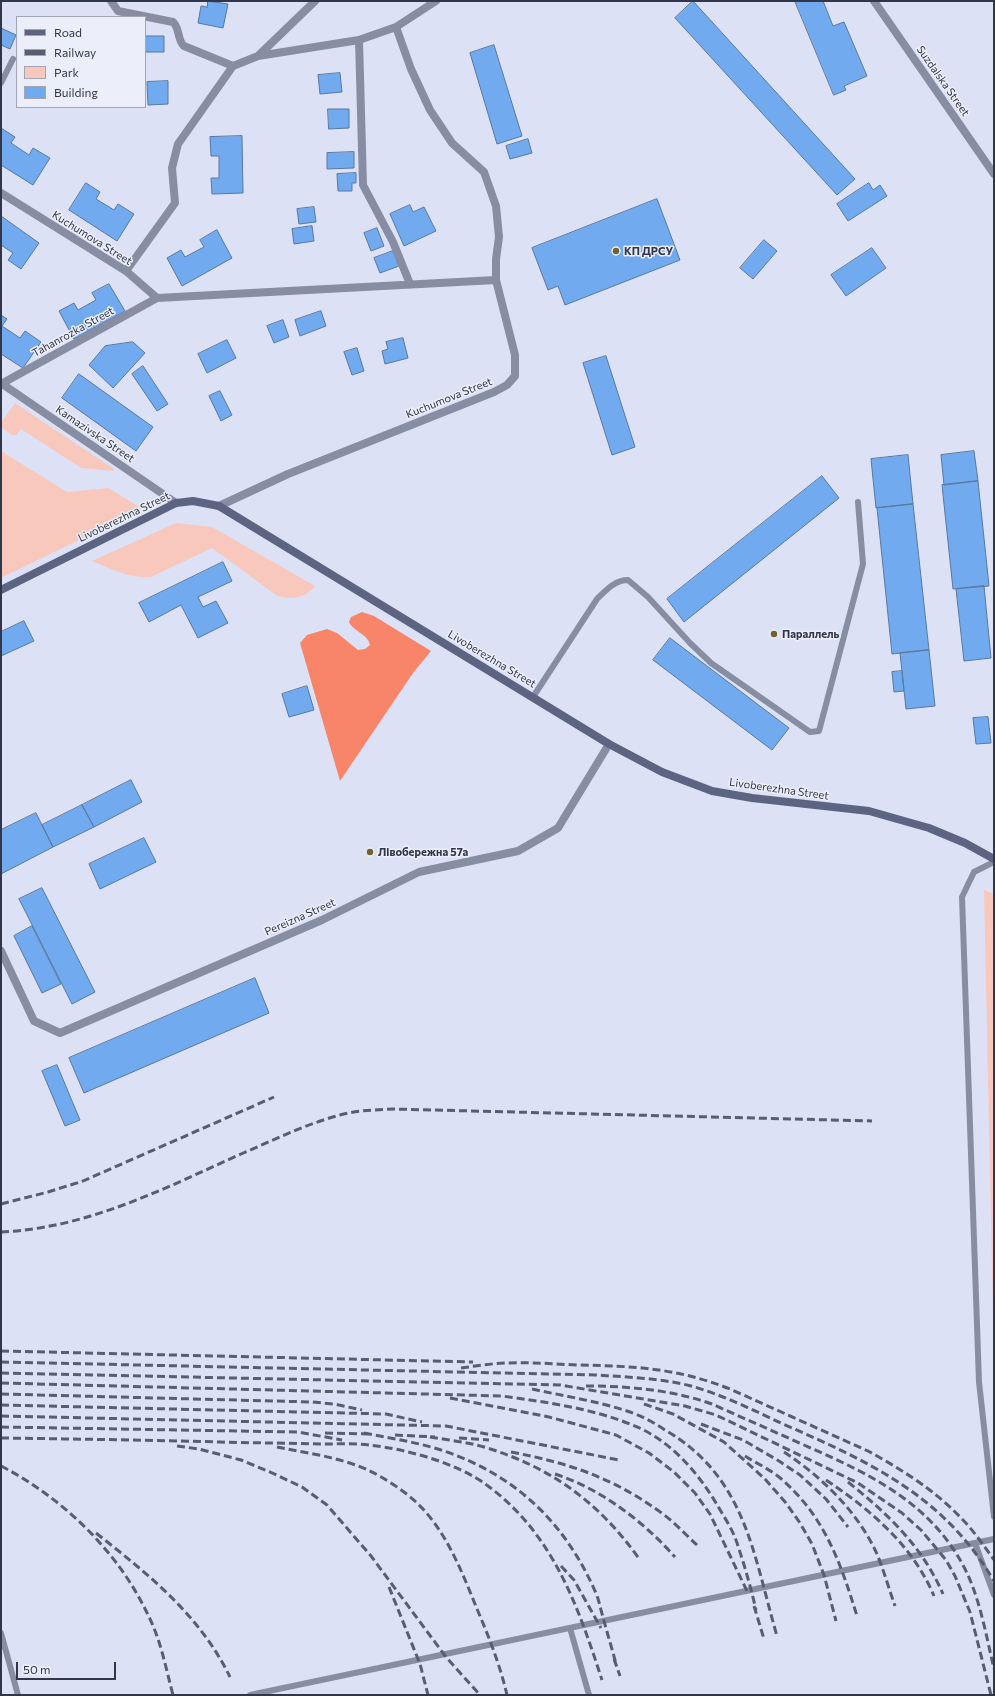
<!DOCTYPE html>
<html>
<head>
<meta charset="utf-8">
<style>
  body { margin:0 }
  #map { position:relative; width:995px; height:1696px; overflow:hidden; background:#dce1f6; font-family:Commissioner,sans-serif }
  canvas { display:block }
  .frame { position:absolute; inset:0; border:2px solid #32364a; pointer-events:none }
  .legend { position:absolute; left:16px; top:16px; width:130px; height:92px; box-sizing:border-box; background:#eceffa; border:1px solid #a2a5b4; margin:0; padding:5px 7px; list-style:none; font-size:12px; color:#32364a }
  .legend li { display:flex; align-items:center; gap:8px; height:20px }
  .legend b { width:20px; border:1px solid #a2a5b4 }
  .scale { position:absolute; left:16px; top:1662px; width:100px; height:18px; box-sizing:border-box; border:2px solid #32364a; border-top:0; padding-left:5px; font-size:12px; line-height:14px; white-space:nowrap; color:#32364a; -webkit-text-stroke:3px #eceffa; paint-order:stroke }
</style>
</head>
<body>
<div id="map">
<canvas width="995" height="1696"></canvas>
<div class="frame"></div>
<ul class="legend">
<li><b style="height:5px;background:#5d6482"></b>Road</li>
<li><b style="height:5px;background:#595d72"></b>Railway</li>
<li><b style="height:11px;background:#f8c8bd"></b>Park</li>
<li><b style="height:11px;background:#71aaef"></b>Building</li>
</ul>
<div class="scale">50 m</div>
</div>
<script>
const ctx = document.querySelector('canvas').getContext('2d');
ctx.lineJoin = 'round';
function fill(path, color) {
  ctx.fillStyle = color;
  ctx.fill(path, 'evenodd');
}
function stroke(path, color, width, dash) {
  ctx.strokeStyle = color;
  ctx.lineWidth = width;
  ctx.lineCap = dash ? 'butt' : 'round';
  ctx.setLineDash(dash || []);
  ctx.stroke(path);
}
function label(font, color, halo, rows, align = 'center') {
  ctx.font = font + ' Commissioner,sans-serif';
  ctx.lineWidth = 3;
  ctx.setLineDash([]);
  ctx.textBaseline = 'middle';
  ctx.strokeStyle = halo;
  ctx.fillStyle = color;
  for (const [text, x, y, turn = 0] of rows) {
    ctx.save();
    ctx.translate(x, y);
    ctx.rotate((+turn || 0) * Math.PI / 180);
    ctx.textAlign = isNaN(turn) ? turn : align;
    if (halo) ctx.strokeText(text, 0, 0);
    ctx.fillText(text, 0, 0);
    ctx.restore();
  }
}
fill(new Path2D(`
  M 15,403 L 114,469 L 113,471 L 81,468 L 21,429 L 16,435 L 12,435 L 1,427 L 1,423 Z
  M 1,451 L 67,492 L 108,488 L 138,506 L 140,510 L 1,578 Z
  M 176,523 L 212,527 L 315,586 C 306,598 290,601 276,595 L 212,548 L 151,577 C 130,579 111,569 92,561 Z
  M 984,890 L 994,894 L 994,1364 Z`), '#f8c8bd');
fill(new Path2D(`
  M 362,612 L 374,616 L 431,651 L 413,673 L 340,781 L 300,643 L 307,635 L 327,629 L 337,633 L 358,650 L 365,649 L 370,645 C 368,634 354,632 349,622 L 351,617 Z`), '#f8856a');
const building = new Path2D(`
  M 208,1 L 228,4 L 223,28 L 198,23 L 201,6 L 207,7 Z
  M 693,1 L 855,179 L 837,195 L 675,18 Z
  M 795,1 L 823,1 L 833,26 L 844,22 L 867,76 L 844,86 L 846,90 L 834,95 Z
  M 1,28 L 16,35 L 10,49 L 1,45 Z
  M 145,36 L 164,36 L 164,52 L 145,52 Z
  M 494,45 L 522,136 L 497,144 L 470,53 Z
  M 340,73 L 342,92 L 320,94 L 318,75 Z
  M 168,81 L 168,104 L 148,105 L 147,82 Z
  M 328,109 L 349,109 L 349,128 L 329,129 Z
  M 1,128 L 15,137 L 11,143 L 29,155 L 33,148 L 50,158 L 33,185 L 1,165 Z
  M 242,136 L 243,193 L 212,194 L 211,178 L 219,178 L 219,156 L 211,156 L 210,137 Z
  M 528,139 L 532,153 L 510,159 L 506,146 Z
  M 354,152 L 354,168 L 327,169 L 327,153 Z
  M 356,173 L 356,183 L 352,183 L 352,191 L 338,191 L 337,174 Z
  M 86,183 L 100,192 L 96,199 L 114,210 L 118,204 L 134,214 L 117,241 L 69,210 Z
  M 869,183 L 873,190 L 880,185 L 887,196 L 848,221 L 837,204 Z
  M 657,199 L 680,260 L 565,305 L 558,286 L 548,290 L 532,248 Z
  M 410,205 L 413,212 L 424,207 L 436,231 L 404,246 L 390,214 Z
  M 314,207 L 316,222 L 299,224 L 297,209 Z
  M 1,216 L 39,243 L 21,269 L 8,260 L 13,253 L 1,245 Z
  M 312,226 L 314,241 L 294,244 L 292,229 Z
  M 377,228 L 384,246 L 371,251 L 364,233 Z
  M 217,230 L 232,258 L 182,286 L 167,258 L 181,250 L 185,257 L 204,247 L 200,240 Z
  M 764,240 L 777,251 L 753,279 L 740,268 Z
  M 872,248 L 886,268 L 846,296 L 831,275 Z
  M 393,251 L 399,266 L 380,273 L 374,258 Z
  M 109,284 L 125,311 L 74,339 L 59,311 L 74,303 L 78,310 L 96,300 L 92,293 Z
  M 321,311 L 326,326 L 300,336 L 295,320 Z
  M 1,315 L 7,319 L 2,326 L 20,338 L 25,331 L 41,342 L 23,368 L 1,354 Z
  M 283,320 L 289,337 L 274,343 L 267,326 Z
  M 403,338 L 408,358 L 385,364 L 382,351 L 388,349 L 386,342 Z
  M 227,340 L 236,358 L 207,373 L 198,354 Z
  M 133,342 L 145,353 L 113,388 L 89,365 L 105,346 Z
  M 357,348 L 364,371 L 352,375 L 344,352 Z
  M 606,356 L 635,447 L 612,455 L 583,363 Z
  M 143,366 L 168,404 L 157,411 L 132,374 Z
  M 79,374 L 153,427 L 136,451 L 62,398 Z
  M 220,391 L 232,415 L 221,421 L 209,396 Z
  M 974,451 L 978,481 L 944,485 L 941,455 Z
  M 908,455 L 913,504 L 876,508 L 871,459 Z
  M 822,476 L 839,498 L 684,622 L 667,599 Z
  M 978,481 L 989,586 L 953,589 L 942,485 Z
  M 913,504 L 929,650 L 892,654 L 877,508 Z
  M 223,562 L 232,581 L 198,597 L 203,607 L 216,601 L 228,623 L 198,638 L 181,605 L 149,622 L 139,603 Z
  M 984,586 L 991,658 L 964,661 L 956,589 Z
  M 24,621 L 34,641 L 1,656 L 1,632 Z
  M 670,638 L 789,728 L 772,750 L 653,660 Z
  M 929,650 L 935,706 L 906,709 L 900,653 Z
  M 902,671 L 904,691 L 894,692 L 892,672 Z
  M 307,686 L 314,710 L 289,717 L 282,694 Z
  M 988,717 L 991,743 L 976,744 L 973,718 Z
  M 131,780 L 142,802 L 94,827 L 82,805 Z
  M 82,805 L 94,827 L 53,847 L 42,825 Z
  M 36,813 L 53,847 L 1,874 L 1,830 Z
  M 144,838 L 156,862 L 100,889 L 89,864 Z
  M 42,888 L 95,992 L 72,1004 L 19,899 Z
  M 32,926 L 61,984 L 42,993 L 14,936 Z
  M 255,978 L 269,1013 L 84,1093 L 69,1058 Z
  M 57,1065 L 80,1120 L 65,1126 L 42,1071 Z`);
fill(building, '#71aaef');
stroke(building, '#5878a0', 1);
stroke(new Path2D(`
  M 1,83 L 13,59
  M 533,697 L 597,599 C 606,590 615,580 628,580 L 648,597 L 690,643 L 711,663 L 810,732 L 819,731 L 863,564 L 858,502
  M 994,862 L 974,872 L 962,897 L 979,1382 L 994,1517
  M 975,1543 L 994,1595
  M 570,1628 L 589,1695
  M 1,1633 L 18,1695
  M 250,1695 L 994,1539`), '#878da2', 6);
stroke(new Path2D(`
  M 111,1 L 118,11 L 173,22 C 180,28 177,40 184,46 L 233,66
  M 874,1 L 994,174
  M 396,27 L 411,69 L 430,110 L 452,143 L 484,172 L 496,206 L 499,237 L 496,259 L 496,280
  M 359,40 L 363,185 L 393,242 L 410,284
  M 258,56 L 359,40 L 396,27 L 436,1
  M 1,193 L 126,271 L 157,298 L 496,280 L 515,355 L 515,376 L 507,385 L 494,392 L 288,474 L 219,506
  M 126,271 L 175,203 L 172,168 L 178,144 L 233,66 L 258,56 L 315,1
  M 1,383 L 176,503
  M 1,384 L 157,298
  M 1,951 L 34,1021 L 60,1033 L 322,920 L 419,872 L 518,851 L 558,828 L 609,744`), '#878da2', 8);
stroke(new Path2D(`
  M 1,590 L 176,503 L 193,501 L 219,506 L 609,744 L 662,772 L 712,791 L 752,798 L 869,811 L 929,828 L 965,843 L 994,859`), '#5d6482', 8);
stroke(new Path2D(`
  M 1,1204 L 48,1192 L 83,1181 L 274,1097
  M 1,1232 C 88,1228 163,1189 241,1154 C 274,1140 306,1124 340,1115 C 358,1110 376,1110 394,1109 L 872,1121
  M 1,1351 L 473,1362
  M 1,1362 L 595,1375 C 627,1377 659,1378 691,1386 C 723,1395 753,1410 783,1424 C 870,1462 944,1496 994,1581
  M 461,1368 C 477,1366 493,1363 509,1363 C 532,1362 554,1364 577,1365 C 634,1366 677,1368 730,1389 L 868,1451 C 901,1469 936,1491 962,1519 C 974,1531 984,1546 994,1560
  M 1,1373 L 560,1385 L 685,1406 L 716,1415 L 858,1483 L 902,1513 L 921,1530 L 946,1560 L 955,1576 L 970,1612 L 991,1695
  M 1,1383 L 502,1396 C 545,1402 590,1408 630,1424 C 670,1439 698,1472 719,1508 C 726,1520 734,1532 738,1546 C 745,1567 751,1588 756,1610
  M 586,1386 C 629,1386 672,1390 712,1404 C 743,1418 773,1431 804,1445 C 868,1473 930,1502 964,1567 C 980,1598 986,1635 994,1669
  M 532,1389 C 564,1396 596,1401 627,1411 C 640,1415 653,1422 665,1430 C 746,1477 753,1554 777,1636
  M 1,1394 L 312,1402 L 334,1404 L 362,1410
  M 450,1398 L 549,1417 L 616,1435 L 649,1453 L 674,1472 L 695,1493 L 710,1514 L 747,1591
  M 644,1404 L 673,1414 L 724,1442 L 765,1479 L 786,1503 L 800,1523 L 812,1544 L 824,1575 L 836,1621
  M 1,1405 L 386,1414 L 422,1422
  M 1,1416 L 446,1426 L 619,1460
  M 701,1424 L 743,1440 L 779,1461 L 800,1475 L 826,1499 L 848,1527
  M 1,1427 L 298,1432 L 342,1440
  M 325,1433 L 369,1434
  M 364,1433 C 390,1438 416,1442 441,1450 C 514,1474 564,1521 595,1591 C 599,1599 600,1608 603,1617 C 607,1633 612,1648 616,1664
  M 395,1435 L 435,1437
  M 430,1437 C 448,1440 467,1442 484,1447 C 551,1467 600,1503 640,1560
  M 1,1438 C 74,1439 147,1440 220,1442 C 254,1443 288,1443 322,1444 C 337,1444 353,1443 369,1445 C 406,1449 458,1463 488,1486 C 553,1534 578,1606 602,1680
  M 459,1438 L 489,1440
  M 177,1446 L 199,1449 L 241,1460 L 270,1472 L 302,1487 L 327,1505 L 371,1556 L 446,1657 L 480,1695
  M 277,1447 C 307,1453 339,1457 368,1470 C 384,1478 402,1489 416,1502 C 446,1530 462,1572 477,1609 C 489,1637 500,1665 507,1695
  M 511,1452 C 569,1463 614,1478 663,1514 C 675,1523 686,1535 697,1545
  M 784,1452 C 822,1477 858,1512 877,1554 C 884,1571 889,1589 895,1606
  M 745,1456 C 756,1463 769,1469 779,1477 C 824,1515 840,1561 857,1616
  M 1,1466 C 63,1498 119,1552 149,1617 C 161,1641 166,1669 173,1695
  M 555,1474 C 601,1489 643,1521 675,1557
  M 826,1480 C 871,1510 913,1546 934,1596
  M 848,1482 C 888,1514 922,1546 943,1594
  M 96,1533 C 149,1575 199,1614 230,1677
  M 561,1566 L 574,1580 L 601,1628
  M 389,1587 L 420,1664 L 428,1695
  M 754,1606 L 764,1639
  M 614,1659 L 620,1676`), '#595d72', 3, [8, 4]);
for (const [x, y, r, color] of [
  [616,251,4,"#716330"],
  [774,634,4,"#716330"],
  [370,852,4,"#716330"]
]) {
  const dot = new Path2D();
  dot.arc(x, y, r, 0, 2 * Math.PI);
  ctx.fillStyle = color;
  ctx.fill(dot);
  stroke(dot, '#eceffa', 1.5);
}
label('11px', '#32364a', '#eceffa', [
  ["Suzdalska Street",943,81,55],
  ["Kuchumova Street",92,238,32],
  ["Tahanrozka Street",73,332,-29],
  ["Kuchumova Street",449,398,-22],
  ["Kamazivska Street",95,434,34],
  ["Livoberezhna Street",124,517,-26],
  ["Livoberezhna Street",492,659,31],
  ["Livoberezhna Street",779,789,8],
  ["Pereizna Street",300,917,-24]
]);
label('bold 11px', '#32364a', '#eceffa', [
  ["КП ДРСУ",624,251],
  ["Параллель",782,634],
  ["Лівобережна 57а",378,852]
], 'left');
</script>
</body>
</html>
